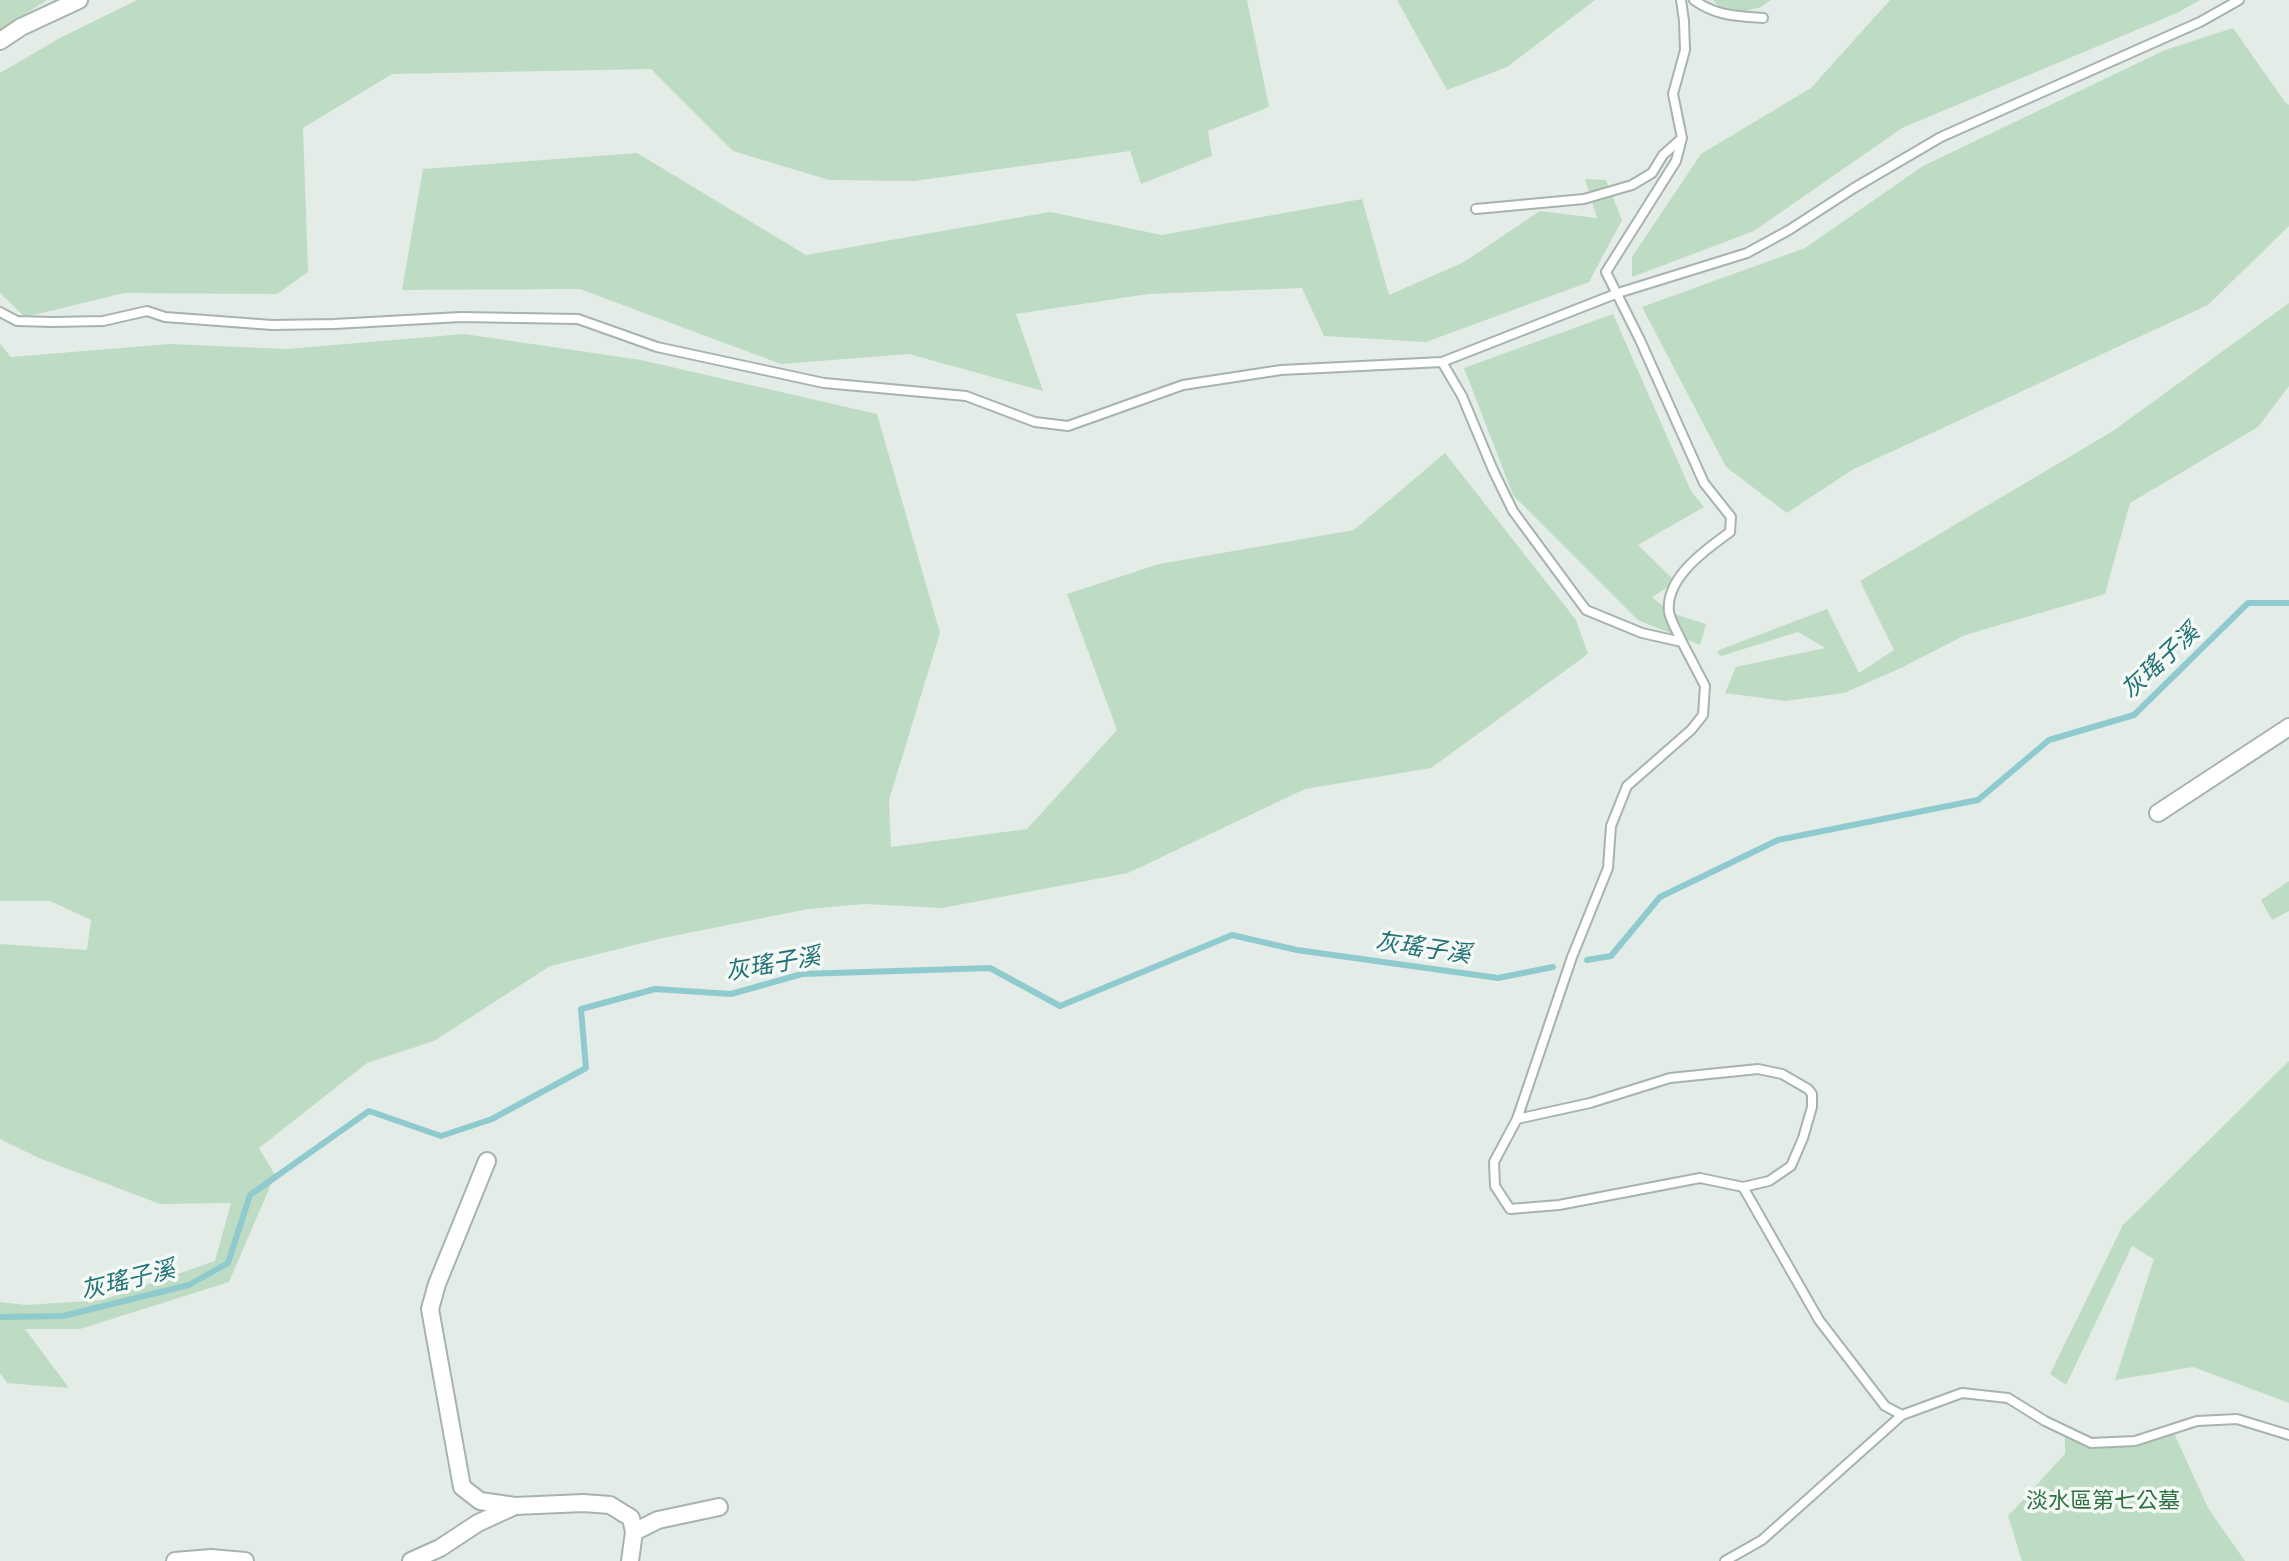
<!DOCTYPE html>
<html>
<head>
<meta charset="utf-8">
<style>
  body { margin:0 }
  canvas { display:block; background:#e3ece7 }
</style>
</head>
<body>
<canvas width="2289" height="1561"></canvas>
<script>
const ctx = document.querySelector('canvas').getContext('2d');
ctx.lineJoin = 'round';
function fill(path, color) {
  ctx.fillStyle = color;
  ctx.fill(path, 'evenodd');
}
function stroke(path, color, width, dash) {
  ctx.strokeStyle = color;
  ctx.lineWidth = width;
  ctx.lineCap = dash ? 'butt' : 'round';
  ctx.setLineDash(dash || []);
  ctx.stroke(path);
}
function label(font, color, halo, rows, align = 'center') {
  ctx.font = font + ' "Fira Sans","Noto Sans TC",sans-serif';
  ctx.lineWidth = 7;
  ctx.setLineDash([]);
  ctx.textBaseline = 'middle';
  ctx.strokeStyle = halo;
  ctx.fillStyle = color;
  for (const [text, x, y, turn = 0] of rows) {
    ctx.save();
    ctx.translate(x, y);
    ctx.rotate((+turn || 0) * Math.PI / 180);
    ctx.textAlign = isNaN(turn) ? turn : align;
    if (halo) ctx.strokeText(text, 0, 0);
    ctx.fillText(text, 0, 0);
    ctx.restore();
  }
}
fill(new Path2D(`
  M 0,0 L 47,0 L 0,30 Z
  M 137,0 L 1247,0 L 1269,107 L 1208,131 L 1212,156 L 1141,184 L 1130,151 L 914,181 L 829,180 L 733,151 L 651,69 L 392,74 L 303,128 L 308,272 L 277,294 L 124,293 L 25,317 L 0,293 L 0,73 L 60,38 Z
  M 1397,0 L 1595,0 L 1507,67 L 1447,90 Z
  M 1713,0 L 1771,0 L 1761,7 L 1727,16 Z
  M 1890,0 L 2200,0 L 2177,13 L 1902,128 L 1754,231 L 1632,277 L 1632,257 L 1701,154 L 1811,88 Z
  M 2233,28 L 2285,102 L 2289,105 L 2289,226 L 2208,305 L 1852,470 L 1787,513 L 1726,467 L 1642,307 L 1805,248 L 1923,166 L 2165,50 Z
  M 637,153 L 806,255 L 1050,212 L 1162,235 L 1362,199 L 1389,295 L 1464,262 L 1540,211 L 1597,218 L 1585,179 L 1606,180 L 1622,220 L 1589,282 L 1426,342 L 1324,336 L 1302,288 L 1148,294 L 1016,314 L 1043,391 L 909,354 L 781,364 L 580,289 L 402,290 L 423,169 Z
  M 2289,303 L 2289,386 L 2258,427 L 2130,503 L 2105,594 L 1965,635 L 1901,668 L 1844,693 L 1785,701 L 1725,693 L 1736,667 L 1825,648 L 1798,632 L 1721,656 L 1717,653 L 1719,650 L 1827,609 L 1859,673 L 1894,650 L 1860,581 L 2113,431 Z
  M 1613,314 L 1691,491 L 1704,507 L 1638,545 L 1676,582 L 1652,597 L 1671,613 L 1706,624 L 1700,645 L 1638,620 L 1513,495 L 1464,368 Z
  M 464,334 L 641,360 L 877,414 L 940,633 L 889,800 L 891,847 L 1027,829 L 1117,730 L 1067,594 L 1159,564 L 1354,530 L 1445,453 L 1576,620 L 1588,654 L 1431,768 L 1305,789 L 1128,873 L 942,908 L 864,904 L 808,909 L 658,939 L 550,966 L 434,1041 L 367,1063 L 259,1148 L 275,1175 L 229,1282 L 80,1329 L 25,1329 L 69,1388 L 7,1383 L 0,1373 L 0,1302 L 26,1305 L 102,1300 L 215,1261 L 231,1203 L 160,1204 L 39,1158 L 0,1139 L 0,944 L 87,950 L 91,920 L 50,901 L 0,901 L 0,344 L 11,357 L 169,344 L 287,349 Z
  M 2289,881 L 2289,911 L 2272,920 L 2261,900 Z
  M 2289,1061 L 2289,1403 L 2193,1367 L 2115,1380 L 2154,1259 L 2132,1246 L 2066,1385 L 2050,1374 L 2123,1225 Z
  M 2174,1433 L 2208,1508 L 2245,1561 L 2022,1561 L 2008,1516 L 2065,1454 L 2065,1434 L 2132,1447 Z`), '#bedcc3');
stroke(new Path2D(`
  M 1587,960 L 1611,956 L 1660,897 L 1778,840 L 1978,800 L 2049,740 L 2134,715 L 2248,603 L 2289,603
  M 0,1317 L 63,1316 L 189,1285 L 228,1263 L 250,1195 L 369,1111 L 441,1136 L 492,1119 L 586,1068 L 581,1009 L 655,989 L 731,994 L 802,974 L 990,968 L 1060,1006 L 1232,935 L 1297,950 L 1498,978 L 1553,967`), '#8fcbce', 6);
const lane = new Path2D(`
  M 1681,0 L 1684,21 L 1685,50 L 1673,94 L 1682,138 L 1676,161 L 1606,272 L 1640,340 L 1704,483 L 1731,517 L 1730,532 C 1707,549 1665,577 1669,612 C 1671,622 1678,633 1682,642
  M 1694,0 C 1716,16 1736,16 1763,18
  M 1476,209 L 1584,199 L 1632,185 L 1652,173 L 1663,155 L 1681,139
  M 0,312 L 17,321 L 53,322 L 103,321 L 147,311 L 165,317 L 272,325 L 334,324 L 461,317 L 578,319 L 657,347 L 824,383 L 966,396 L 1035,422 L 1068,426 L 1183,385 L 1281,370 L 1442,362 L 1462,396 L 1493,470 L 1513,511 L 1586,610 L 1642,633 L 1682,642 L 1705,686 L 1703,715 L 1691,730 L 1627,786 L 1611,826 L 1608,868 L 1572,957 L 1517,1119 L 1494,1162 L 1495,1186 L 1510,1209 L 1559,1205 L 1700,1178 L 1743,1187 L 1819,1320 L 1885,1406 L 1902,1415 L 1962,1393 L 2008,1398 L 2045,1421 L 2091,1443 L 2135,1441 L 2197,1421 L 2237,1419 L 2289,1435
  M 1442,362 L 1618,293 L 1747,253 L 1789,230 L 1854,188 L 1941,137 L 2200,22 L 2239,0
  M 1517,1119 L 1590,1103 L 1670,1078 L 1758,1069 L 1782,1074 L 1808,1089 L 1812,1094 L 1812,1107 L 1803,1138 L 1791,1166 L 1769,1181 L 1743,1187
  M 1725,1561 L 1762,1540 L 1902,1415`);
const street = new Path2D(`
  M 0,41 L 21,27 L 79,0
  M 2158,813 L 2289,727
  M 487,1161 L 437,1284 L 430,1309 L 462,1487 L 480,1501 L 515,1506
  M 634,1532 L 658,1520 L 719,1507
  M 175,1561 L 211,1558 L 245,1561
  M 411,1561 L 440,1548 L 478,1523 L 515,1506 L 583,1503 L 610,1505 L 631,1518 L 634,1532 L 630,1561`);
stroke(lane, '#a6b4ad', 12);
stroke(street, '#a6b4ad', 20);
stroke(lane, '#fff', 8);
stroke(street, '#fff', 16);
label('22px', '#307142', '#f4f9f6', [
  ["淡水區第七公墓",2103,1502]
]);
label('italic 24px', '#217175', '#f4f9f6', [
  ["灰瑤子溪",2161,662,-43],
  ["灰瑤子溪",1423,949,8],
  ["灰瑤子溪",773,965,-10],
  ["灰瑤子溪",128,1281,-14]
]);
</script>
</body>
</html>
